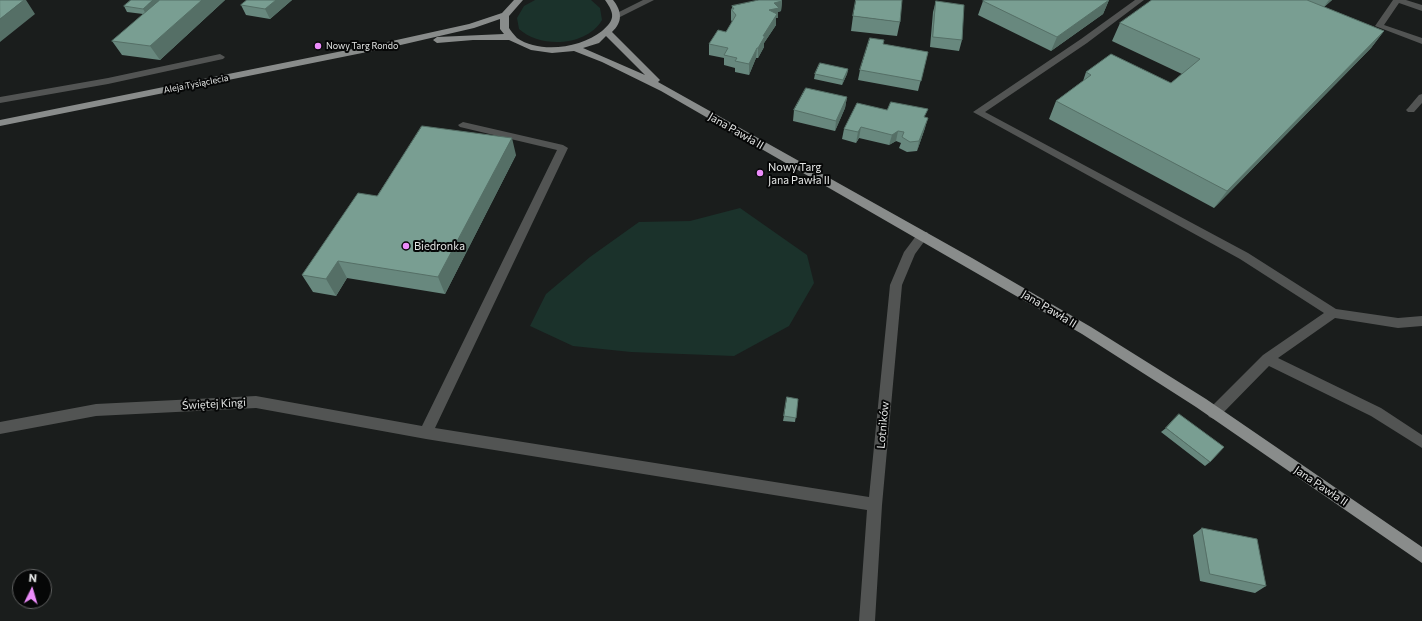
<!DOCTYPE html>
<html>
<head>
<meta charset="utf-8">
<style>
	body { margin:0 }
	#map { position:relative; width:1422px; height:621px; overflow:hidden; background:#1a1d1c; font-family:Commissioner,sans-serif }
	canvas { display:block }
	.north { position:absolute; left:12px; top:569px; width:40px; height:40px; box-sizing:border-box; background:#060707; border:1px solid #5f6060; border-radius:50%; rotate:5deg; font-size:11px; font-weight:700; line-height:16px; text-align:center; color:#e4e6e5 }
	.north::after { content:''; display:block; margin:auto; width:14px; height:18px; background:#ec8cfa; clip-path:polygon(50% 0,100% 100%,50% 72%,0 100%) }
</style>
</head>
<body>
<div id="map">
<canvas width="1422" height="621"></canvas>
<div class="north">N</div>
</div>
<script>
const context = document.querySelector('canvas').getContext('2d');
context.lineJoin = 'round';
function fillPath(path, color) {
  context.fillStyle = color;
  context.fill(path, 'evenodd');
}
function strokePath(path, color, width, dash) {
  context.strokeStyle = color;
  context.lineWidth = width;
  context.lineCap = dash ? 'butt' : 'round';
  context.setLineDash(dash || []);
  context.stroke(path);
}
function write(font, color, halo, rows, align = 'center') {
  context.font = font + ' Commissioner,sans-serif';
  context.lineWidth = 4;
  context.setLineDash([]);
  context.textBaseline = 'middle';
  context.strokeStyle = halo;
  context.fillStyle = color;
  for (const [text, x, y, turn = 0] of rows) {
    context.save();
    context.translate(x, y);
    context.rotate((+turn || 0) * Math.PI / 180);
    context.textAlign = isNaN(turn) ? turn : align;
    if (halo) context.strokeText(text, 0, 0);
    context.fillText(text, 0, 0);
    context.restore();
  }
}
fillPath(new Path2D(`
	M535,0H591L600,8L602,20C587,46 541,49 519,29L517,18L524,6Z
	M740,208L807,255L814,283L789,326L734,356L631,352L573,346L530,326L546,294L590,257L639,222L690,221Z`), '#1b322b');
fillPath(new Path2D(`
	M643,0H654L620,17H614L613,15Z
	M1135,0H1144L1087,43L985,112L1248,253L1336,309L1398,318L1422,316V326L1398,328L1335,318L1278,358L1381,408L1422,435V448L1371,416L1269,366L1219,417L1214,419L1209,417L1207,413L1209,409L1263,355L1324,313L1240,259L973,112L1081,39Z
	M1393,0H1406L1422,5V11L1399,3L1384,25L1422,38V44L1375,26Z
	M220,54L225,57L223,59L108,84L0,103V97L108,78Z
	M1422,94V103L1414,112H1408L1406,110L1408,108L1419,95Z
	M463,122L563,145L568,148L435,428L869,497L890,285L904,252L919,232H927L929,235L915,254L902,285L882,505L875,621H859L867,510L426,439L256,408L96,416L0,434V422L96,404L256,396L422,426L557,150L460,127L458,125Z`), '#525453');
fillPath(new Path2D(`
	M514,0H523L509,16V28C511,31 514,35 517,38C540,54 581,48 602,31C615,20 615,14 605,0H613C622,11 623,22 612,32L660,80L658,82L972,258L1091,327L1206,399L1422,547V563L1196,407L1082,334L661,91L602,62L574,51L552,53L531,50L509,40H473L437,43L433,40L437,37L504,34L500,29V19L474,28L392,47L0,126V120L392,41L469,24L502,13ZM606,36L645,75L583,48L599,43Z`), '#898c8b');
fillPath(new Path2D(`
	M225,0L160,60L122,55L112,41L143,14L127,12L124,6Z
	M247,0H292L270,19L246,15L241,5Z
	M1109,0L1103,14L1051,51L978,15L983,1Z
	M1152,0H1332L1324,7L1384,31L1371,48L1214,208L1049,119L1056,101L1083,81L1086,72L1171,83L1182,74L1112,41L1120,23Z
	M782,1L781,11L778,12V18H776V25L764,43V47L758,58H756L749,75L735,72V68L724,65V58L709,55V44L726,32L732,22L731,20V9H732V6Z
	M936,1L962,40L959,51L930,47L933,12Z
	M853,16L900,22L897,36L851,31Z
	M883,44L928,52L918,91L858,80L860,70Z
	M848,69L847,74L842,85L814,79L815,74Z
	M847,97L845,108L835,131L793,121L794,110Z
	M887,110L926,117L925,128L917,151L907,152L899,148L901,143L896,141L889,145L859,138L856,143L842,139L844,129Z
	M516,155L445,294L347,278L336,296L313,292L302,275L377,196Z
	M798,399L795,422L783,421L784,416Z
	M1166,428L1210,462L1205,466L1161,432Z
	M1202,528L1266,586L1255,593L1200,581L1193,535Z`), '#68887e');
fillPath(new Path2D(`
	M24,0H26L35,14L0,42V19Z
	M153,0H162L146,14L143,9Z
	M202,0H225L160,60L150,46Z
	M276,0H292L270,19L265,9Z
	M1109,0L1103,14L1051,51L1057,37Z
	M1329,0H1332L1323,8Z
	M782,1L781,11L778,12V18H776V25L764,43V47L758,58V48L763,36L769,10L774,3Z
	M1384,31L1371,48L1214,208L1227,191Z
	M757,48L756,58L749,75V64Z
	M848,69L847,74L842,85L843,80Z
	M847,97L845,108L835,131L836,121Z
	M928,118L925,128L917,151L919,141Z
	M861,127L859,138L856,143L858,132Z
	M898,131L896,141L889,145L892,135Z
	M512,138L516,155L445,294L438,277Z
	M338,261L347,278L336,296L326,279Z`), '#556f66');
const building = new Path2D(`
	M0,0H24L0,19Z
	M131,0H153L143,9L124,6Z
	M160,0H202L150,46L112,41Z
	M247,0H276L265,9L241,5Z
	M759,0H781L782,1L774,3L779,8L769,10L777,14L763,36H765L758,48H757L749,64L735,61L737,58L724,55L728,48L709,44L718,30L726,32L736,15L731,9H734L732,6Z
	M856,0H902L900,22L853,16Z
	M984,0H1109L1057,37L983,1Z
	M1152,0H1307L1384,31L1227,191L1056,101L1091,75L1086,72L1111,54L1171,83L1200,59L1120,23Z
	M936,1L964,5L962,40L933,37Z
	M870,38L884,40L883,44L928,52L921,81L860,70Z
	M820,63L848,69L843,80L815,74Z
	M806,88L847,97L836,121L794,110Z
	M891,102L928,109L924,117L928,118L919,141L910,142L902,137L904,132L898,131L892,135L861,127L858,132L844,129L857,103L887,110Z
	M422,126L512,138L438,277L338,261L326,279L302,275L358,193L377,196Z
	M787,397L798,399L796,418L784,416Z
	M1179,414L1224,447L1210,462L1166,428Z
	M1202,528L1257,539L1266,586L1210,574Z`);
fillPath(building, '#799e92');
strokePath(building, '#556f66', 1);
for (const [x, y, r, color] of [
	[318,46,4,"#ec8cfa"],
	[760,173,4,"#ec8cfa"],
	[406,246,4,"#ec8cfa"]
]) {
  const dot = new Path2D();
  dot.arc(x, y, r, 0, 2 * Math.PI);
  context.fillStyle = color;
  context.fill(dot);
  strokePath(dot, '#060707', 1.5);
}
write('9px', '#e4e6e5', '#060707', [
	["Nowy Targ Rondo",326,46]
], 'left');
write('9px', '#e4e6e5', '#060707', [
	["Aleja Tysiąclecia",196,84,-11]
]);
write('11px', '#e4e6e5', '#060707', [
	["Jana Pawła II",736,131,30],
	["Jana Pawła II",1049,309,31],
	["Świętej Kingi",214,404,-3],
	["Lotników",883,425,-85],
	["Jana Pawła II",1321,486,34]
]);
write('11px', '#e4e6e5', '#060707', [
	["Nowy Targ",768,167],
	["Jana Pawła II",768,180],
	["Biedronka",414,246]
], 'left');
</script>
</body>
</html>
